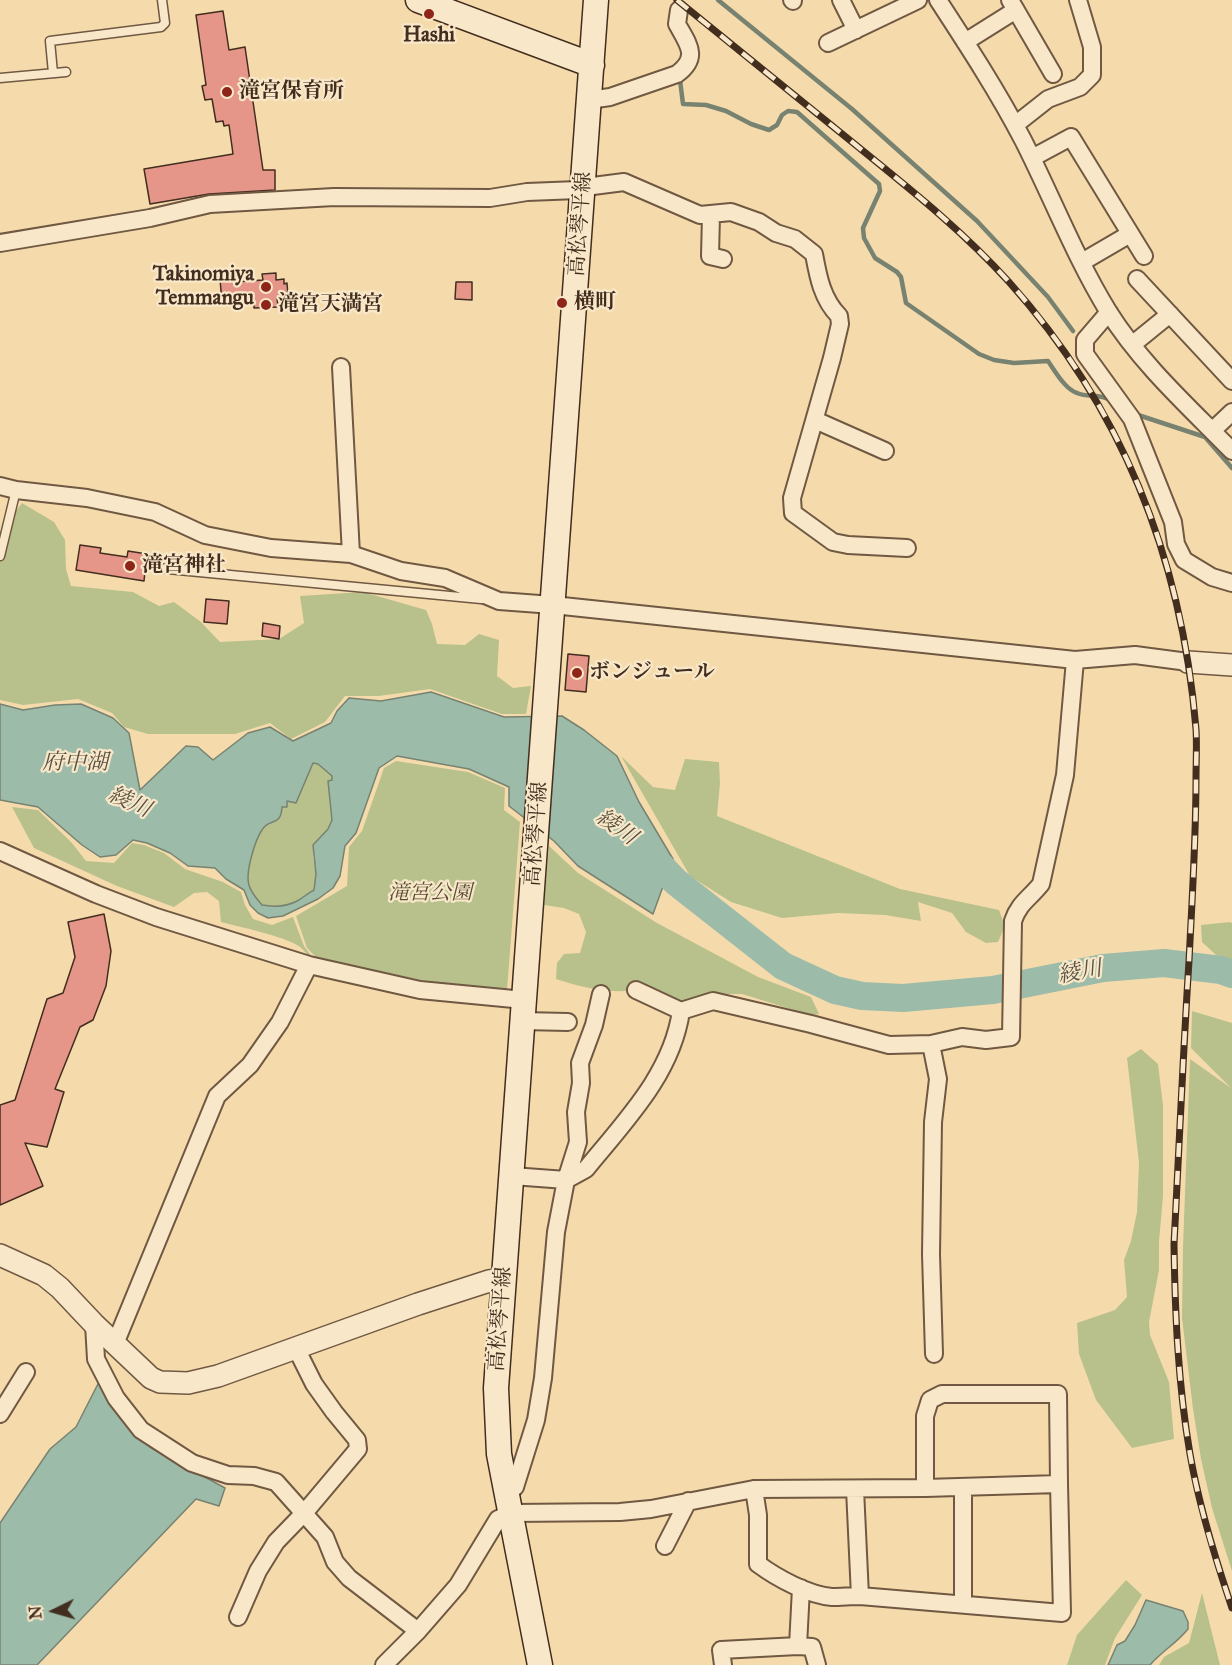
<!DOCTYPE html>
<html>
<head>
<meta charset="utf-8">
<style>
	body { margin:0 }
	#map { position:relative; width:1232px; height:1665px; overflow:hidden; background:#f5dbac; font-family:"IM FELL Great Primer",serif }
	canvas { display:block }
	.north { position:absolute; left:24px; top:1581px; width:60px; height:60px; -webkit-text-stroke:4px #f8e8c9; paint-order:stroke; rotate:265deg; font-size:16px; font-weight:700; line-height:24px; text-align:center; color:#432d1f }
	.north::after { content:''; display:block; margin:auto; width:21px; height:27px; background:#432d1f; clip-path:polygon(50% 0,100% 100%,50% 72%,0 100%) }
</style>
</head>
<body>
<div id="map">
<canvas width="1232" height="1665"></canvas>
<div class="north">N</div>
</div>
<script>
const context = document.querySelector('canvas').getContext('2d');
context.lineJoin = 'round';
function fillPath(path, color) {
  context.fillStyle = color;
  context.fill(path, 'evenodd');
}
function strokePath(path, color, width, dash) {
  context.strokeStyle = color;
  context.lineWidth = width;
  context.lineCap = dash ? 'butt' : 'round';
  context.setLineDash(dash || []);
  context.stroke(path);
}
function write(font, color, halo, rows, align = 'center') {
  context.font = font + ' "IM FELL Great Primer","Noto Serif JP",serif';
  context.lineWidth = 4.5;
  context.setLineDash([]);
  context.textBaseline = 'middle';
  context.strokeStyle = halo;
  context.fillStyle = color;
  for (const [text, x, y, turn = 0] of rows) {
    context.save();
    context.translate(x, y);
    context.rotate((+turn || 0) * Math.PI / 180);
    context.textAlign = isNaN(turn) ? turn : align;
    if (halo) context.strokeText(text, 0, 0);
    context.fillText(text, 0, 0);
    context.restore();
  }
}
fillPath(new Path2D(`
	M22,503L54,522L65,540L66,569L71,586L133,592L159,606L174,602L201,622L220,642L279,639L304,623L300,596L363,592L426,610L432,624L437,644L465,645L479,634L499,640L497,676L513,688L531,686L526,714H502L430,689L379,696H345L325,722L291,739L270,723L235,734H148L124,727L112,713L78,699L23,705L0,700V533Z
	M621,756L653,787L675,790L685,759L719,762L720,783L717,816L900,889L999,910L1005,926L998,942L986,943L966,932L952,913L918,902L921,921L885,915L838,913L782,918L731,902L690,876Z
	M396,761L468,772L505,788L504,810L520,822L507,990L435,983L317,958L307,948L296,916L347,886L349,847L362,831L384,768Z
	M313,763L318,764L332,776V780L328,781L332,820L313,856L316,874L314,890C308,893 303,898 297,901C286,907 274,907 262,905C257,899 251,893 249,885C245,873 255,840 262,830C270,817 281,828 282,807L304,786L306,776Z
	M12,807L38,810L72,843L86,861L114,863L132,843L144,845L164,853L185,869L223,882L241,892L245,905L253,919L272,925L293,917L304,946L312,957C305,954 303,948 297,945C282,936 240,927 221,922L219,901L207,892L194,893L174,907L117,886L34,848Z
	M549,846L578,873L657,923L758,977L811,997L819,1014L810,1015L742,994H710L684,1002L631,982L628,991C602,992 580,987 556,979L557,963L564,954L580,953L586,932L579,914L564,908L544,905Z
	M1230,922L1232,923V961L1216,955L1202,942L1201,925Z
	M1192,1011L1232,1023V1571L1212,1508L1201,1459L1193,1409L1182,1318L1183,1247L1190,1059L1231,1088L1191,1048Z
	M1141,1049L1158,1064L1163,1105V1196L1159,1242V1270L1149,1322L1150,1335L1169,1382L1174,1439L1132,1448L1096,1400L1079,1354L1077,1323L1115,1310L1127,1297L1124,1260L1131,1241L1137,1212L1139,1163L1127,1058Z
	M1126,1580L1142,1595L1115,1638L1105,1665H1067L1077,1635Z
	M1202,1593L1220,1665H1159L1164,1657L1189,1643Z`), '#b8c18c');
const water = new Path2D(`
	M431,692L504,717L562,716L584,730L617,756L639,802L673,859L653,914L578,866L554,841L509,806V787L469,769L397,756L379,768L356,833L345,846L340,876L333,888L318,899L283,916L268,918L258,913L250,905L244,890L226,879L215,868L188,866L170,853L147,843L133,840L116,855L100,857L82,845L38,807L0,800V704L23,710L55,705L81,704L113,718L129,733L140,790L186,746L198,747L213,760L248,733L270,727L293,741L331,723L337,711L349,698L381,701ZM313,763L318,764L332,776V780L328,781L332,820L328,829L313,845L316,874L314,890C308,893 303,898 297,901C286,907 274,907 262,905C257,899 251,893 249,885C245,873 255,840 262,830C269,817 281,828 282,807H287V801L296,803Z
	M101,1378L119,1417L150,1447L225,1488L219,1506L196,1499L37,1665H0V1523L50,1449L76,1427Z
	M1146,1600L1183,1611L1188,1622V1629C1177,1643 1162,1651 1150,1665H1108L1117,1645L1125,1641L1135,1625Z`);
fillPath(water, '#9cbba8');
strokePath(water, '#788271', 1.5);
strokePath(new Path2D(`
	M718,0L852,109L977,221L1048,297L1073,331
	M680,80L683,104L706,105L726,111L751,124L769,130L777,125L782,115L788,111L797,112L879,184L880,191L863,228L864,238L875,258L897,272L901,277L906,303L979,354L994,360L1014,363L1048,361C1055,371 1065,389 1077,393C1088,398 1100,393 1110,400
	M1135,414L1205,437L1232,468`), '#788271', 4.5);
strokePath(new Path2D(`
	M640,845L676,882L783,966L835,990L862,996L903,998L993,990L1103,968L1164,963L1221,970L1232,974`), '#9cbba8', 28);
const building = new Path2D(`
	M223,11L229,50L245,47L263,170H275V190L209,194L150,204L144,169L233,154L229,125L224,126L223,121L216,122L212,99L205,100L202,86L206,85L196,15Z
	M276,273V280L284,279V284L287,283L288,296L277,297L278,307L254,308V301L222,303L220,279L234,278V282L263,280L262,274Z
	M456,282H472V300L455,299Z
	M80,545L101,548L100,553L127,557L128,551L147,554L144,581L76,570Z
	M206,599L229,601L227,624L204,622Z
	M263,623L280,626L279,639L262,636Z
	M568,654L589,656L586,692L565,690Z
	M104,914L111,951L106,986L93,1020L80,1027L55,1089L64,1092L47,1147L25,1143L43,1186L0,1205V1105L15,1100L47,999L63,993L75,957L68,922Z`);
fillPath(building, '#e59688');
strokePath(building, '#432d1f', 1.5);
const service = new Path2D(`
	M53,73L50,41L161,27L165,23L162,0
	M0,78L66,72
	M0,556L16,490
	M157,568L481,599`);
const minor = new Path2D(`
	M792,0L793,1
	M841,0L856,30
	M938,0C968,46 998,92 1023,140C1052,197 1075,257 1108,311C1141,364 1189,407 1232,451
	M1010,0L1053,74
	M965,42L1016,10
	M828,43L918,0
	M589,100L610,97L677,74C700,57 688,44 677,24L679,10
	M1015,125L1048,99L1080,87L1092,75V47L1078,0
	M1032,158L1071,137L1144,256
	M711,215L710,256L723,259
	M0,243L150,218L210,204L334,197L490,198L527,192L578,190L593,186L624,182L700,215L731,212L759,222L776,233L795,239L814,254C818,276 822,299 839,316L840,324L832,358L792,498L793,513L833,542L848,545L907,548
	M1082,262L1130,234
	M1137,279L1232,381
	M1109,312L1085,340V354L1132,419L1173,522L1176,544L1184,560L1212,577L1232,583
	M1133,344L1170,314
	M341,367L351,554
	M815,420L885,451
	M1212,431L1232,412
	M0,486L16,490L87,498L155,512L205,535L271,548L351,554L401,571L445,578L499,601L553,605L1075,660L1135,655L1188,662
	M0,851L96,894L156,917L309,965L420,990L524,1000
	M681,1011L713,1001L811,1024L889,1045L931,1044L962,1037L986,1040L1011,1037L1013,921C1019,903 1029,899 1041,884L1065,775L1075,660
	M522,1021L568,1022
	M931,1044L938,1079L933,1122L931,1254L934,1354
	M512,1176L566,1180L586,1169C625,1121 672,1074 681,1011L636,990
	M94,1324L96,1359L116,1398L141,1430L192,1463L228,1475L254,1476L276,1482L325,1537L335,1562L349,1578L418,1631
	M115,1344L217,1096L250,1065L280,1022L309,965
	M0,1414L26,1372
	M963,1487V1604
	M925,1488V1416L930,1400L942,1394H1058L1059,1484
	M855,1489L860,1596
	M507,1494L515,1487L536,1420L543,1378L556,1232L566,1180L578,1142L576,1112L581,1083L580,1063L594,1025L601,994
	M665,1546L688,1501
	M238,1617L258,1571L276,1542L305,1512L358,1449L357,1440L334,1412L314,1384L296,1348
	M798,1646L801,1588
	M384,1665L418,1631L458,1585L498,1519L511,1513L620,1512L651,1509L754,1489L925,1488L1059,1484L1062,1613L860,1596C851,1596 841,1597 832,1597C808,1595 777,1578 758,1564V1515L754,1489
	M723,1665L721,1650L798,1646L812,1647L817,1665`);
const tertiary = new Path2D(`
	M1188,662L1232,665
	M0,1255L44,1275L60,1288L94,1324L151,1378L160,1382L188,1383L218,1376L418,1304L489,1281L504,1279`);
const secondary = new Path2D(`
	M418,0L592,65
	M540,1665L499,1454L496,1388L596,0`);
strokePath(service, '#705842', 11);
strokePath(minor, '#705842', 20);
strokePath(tertiary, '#705842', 24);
strokePath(secondary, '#432d1f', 27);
strokePath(service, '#f8e8c9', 8);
strokePath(minor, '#f8e8c9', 16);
strokePath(tertiary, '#f8e8c9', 21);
strokePath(secondary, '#f8e8c9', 24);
const rail = new Path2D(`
	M677,0C737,49 797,97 857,146C910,189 963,231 1009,282C1123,409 1182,559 1196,729C1197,745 1196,763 1196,779C1196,840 1192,900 1189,961C1183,1055 1179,1149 1174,1244C1175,1314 1178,1384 1190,1454C1199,1506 1215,1558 1232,1608`);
strokePath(rail, '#432d1f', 7);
strokePath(rail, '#f8e8c9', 4.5, [14]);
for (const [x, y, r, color] of [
	[429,14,6,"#8f2418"],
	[227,92,6,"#8f2418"],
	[266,287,6,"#8f2418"],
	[562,303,6,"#8f2418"],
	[266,305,6,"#8f2418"],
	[130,566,6,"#8f2418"],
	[577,673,6,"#8f2418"]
]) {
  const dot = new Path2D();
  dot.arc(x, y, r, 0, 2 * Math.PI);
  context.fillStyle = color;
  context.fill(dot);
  strokePath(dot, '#f8e8c9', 2);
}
write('bold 21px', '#432d1f', '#f8e8c9', [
	["Hashi",429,36,"center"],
	["滝宮保育所",239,92],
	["Takinomiya",254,275,"right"],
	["Temmangu",254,299,"right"],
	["横町",574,303],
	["滝宮天満宮",278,305],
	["滝宮神社",142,566],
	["ボンジュール",589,673]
], 'left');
write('21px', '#432d1f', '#f8e8c9', [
	["高松琴平線",581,224,-86],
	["高松琴平線",537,834,-86],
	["高松琴平線",501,1319,-86]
]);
write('italic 21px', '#5a4b35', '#f8e8c9', [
	["滝宮公園",430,894]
]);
write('italic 22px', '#595041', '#f8e8c9', [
	["府中湖",75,764],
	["綾川",129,803,24],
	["綾川",616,828,35],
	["綾川",1080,973,-10]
]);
</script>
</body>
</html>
